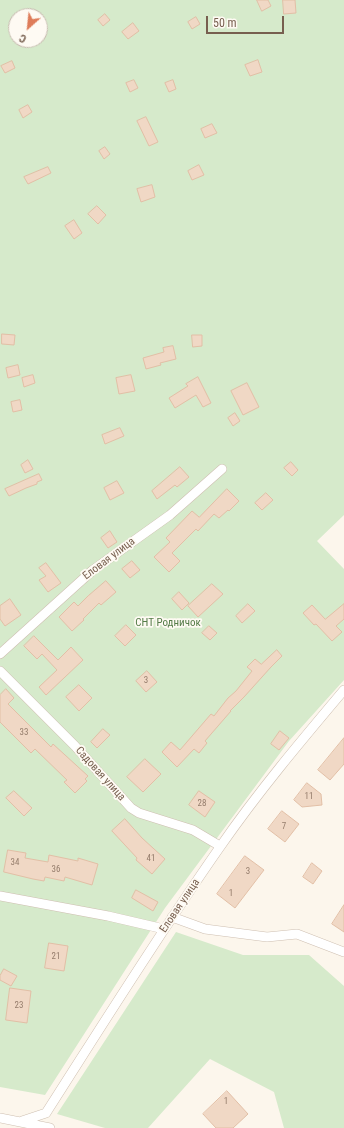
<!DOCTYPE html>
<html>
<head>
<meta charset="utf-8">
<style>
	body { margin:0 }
	#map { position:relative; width:344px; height:1128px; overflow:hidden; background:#fcf6ec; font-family:"Roboto Condensed",sans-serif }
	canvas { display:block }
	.north { position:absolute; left:8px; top:8px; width:40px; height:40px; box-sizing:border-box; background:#fefaf3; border:1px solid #c8bcb1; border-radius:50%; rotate:207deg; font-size:11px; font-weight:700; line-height:16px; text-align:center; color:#775f4f }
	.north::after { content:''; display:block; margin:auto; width:14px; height:18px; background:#de7c59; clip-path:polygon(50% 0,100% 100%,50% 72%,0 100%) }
	.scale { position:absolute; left:206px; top:16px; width:78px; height:18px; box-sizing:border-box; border:2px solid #775f4f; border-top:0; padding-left:5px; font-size:12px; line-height:14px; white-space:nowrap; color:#775f4f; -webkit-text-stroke:3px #fefaf3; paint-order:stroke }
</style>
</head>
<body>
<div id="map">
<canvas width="344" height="1128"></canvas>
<div class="north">С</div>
<div class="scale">50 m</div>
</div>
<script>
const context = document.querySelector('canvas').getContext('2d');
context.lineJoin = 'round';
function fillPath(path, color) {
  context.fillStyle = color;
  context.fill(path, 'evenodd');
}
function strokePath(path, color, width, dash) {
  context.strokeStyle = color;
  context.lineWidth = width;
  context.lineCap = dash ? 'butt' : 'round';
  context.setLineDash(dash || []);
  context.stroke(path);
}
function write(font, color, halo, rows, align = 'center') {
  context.font = font + ' "Roboto Condensed",sans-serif';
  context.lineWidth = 3.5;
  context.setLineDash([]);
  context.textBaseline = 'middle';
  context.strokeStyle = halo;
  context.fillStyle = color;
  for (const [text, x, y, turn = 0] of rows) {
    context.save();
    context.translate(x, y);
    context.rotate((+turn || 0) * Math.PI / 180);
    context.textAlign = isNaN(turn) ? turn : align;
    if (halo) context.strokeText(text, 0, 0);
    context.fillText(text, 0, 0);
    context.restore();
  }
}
fillPath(new Path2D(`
	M0,0H344V515L317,541L344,569V680L289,741L165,908L45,1095L0,1087ZM16,16H40V40H16Z
	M176,932L243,955H309L344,986V1128H284L274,1092L210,1059L148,1128H105L57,1114Z`), '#d6eacb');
const building = new Path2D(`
	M257,0H268L271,6L262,11Z
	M283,0H295L296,13L284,14Z
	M105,14L110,20L103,26L98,20Z
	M196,17L200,24L192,29L188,22Z
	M133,23L139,31L128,39L122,32Z
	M258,60L262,72L250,76L245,65Z
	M12,61L15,68L5,73L1,66Z
	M134,80L138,88L130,92L126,83Z
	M173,80L176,89L169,92L165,83Z
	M28,105L32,112L23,118L19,110Z
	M146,117L158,142L149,146L137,121Z
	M212,124L217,133L205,138L201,129Z
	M105,147L110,154L104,159L99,151Z
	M199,165L204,175L192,180L188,171Z
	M48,167L51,173L28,184L24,177Z
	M152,185L155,197L141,202L137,189Z
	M97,206L106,215L98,224L88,214Z
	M74,220L82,233L74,239L65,226Z
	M2,334L15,335L14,345L2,344Z
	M192,335H202V346L193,347Z
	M173,346L176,359L160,363L161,365L146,369L143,358L164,352L163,348Z
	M18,365L20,375L8,378L6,368Z
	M33,375L35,383L24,387L22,378Z
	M131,375L135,391L119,394L116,378Z
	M198,377L211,403L203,407L196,395L175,408L169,398L188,386L186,384Z
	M247,383L259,407L243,415L231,391Z
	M20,400L22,410L13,412L11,402Z
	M235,413L240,421L233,426L228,418Z
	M120,428L124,436L105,444L102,435Z
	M28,460L33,469L25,473L21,465Z
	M291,462L298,470L292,476L284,468Z
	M180,467L189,477L177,487L175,485L157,499L152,491Z
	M39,474L42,480L37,482V484L26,488L9,496L5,489Z
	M117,481L124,493L110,500L104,488Z
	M227,489L239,501L229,511L228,510L219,518L214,514L198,531L196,529L172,553L180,561L169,572L154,557L170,542L166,538L192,511L199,517Z
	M266,493L273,500L262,510L255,503Z
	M110,531L117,542L108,548L101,538Z
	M132,561L140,570L130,578L122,569Z
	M46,563L61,583L48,592L39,580L46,576L39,568Z
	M106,581L116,592L101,605L99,603L83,619L84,620L72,631L59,617L74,602L78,606L88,596Z
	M212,584L223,594L198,617L188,606Z
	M179,592L189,603L182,610L172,599Z
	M10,599L21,615L5,626L0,619V606Z
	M248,604L255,611L242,623L236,616Z
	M344,604V619L336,626L342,632L332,641L316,624L314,625L303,613L312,605L325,619Z
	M126,625L136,635L125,646L115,636Z
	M209,626L217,633L210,640L202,633Z
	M34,636L58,660L71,647L83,660L46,695L39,687L57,670L42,654L37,659L24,646Z
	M277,650L282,656L271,667L244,697L230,711H231L205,741L207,743L199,753L194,749L177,767L162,752L171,742L180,750L211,714L214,716L228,698L236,691L252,671L247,667L255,659L261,664Z
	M147,671L157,682L146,692L136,681Z
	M79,685L92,698L79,711L66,697Z
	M6,689L14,698L8,704L51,747L53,744L88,776L85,779L87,781L75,793L64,782L67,780L35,749L31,753L0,722V695Z
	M103,729L110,735L97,748L91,742Z
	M280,731L289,738L279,750L271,744Z
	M344,738V764L330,780L318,770Z
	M145,759L161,774L143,792L127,777Z
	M307,783L321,794L322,805L302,807L294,800Z
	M14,791L32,808L24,816L6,798Z
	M199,791L215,802L205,817L189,805Z
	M282,811L299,824L285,842L268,829Z
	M125,819L142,838L165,859L152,874L136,860L137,858L112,831Z
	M8,850L26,853L25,858L48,862L49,855L78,861V858L98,864L92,885L65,877L64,881L45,877L44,881L33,879L4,872Z
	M245,856L264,870L235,908L217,894Z
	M312,863L322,871L313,884L303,877Z
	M136,890L158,902L153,911L132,898Z
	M344,905V932L332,924Z
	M49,943L68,946L64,971L45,968Z
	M4,969L17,976L11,986L0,980V976Z
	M10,988L31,991L27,1023L6,1020Z
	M227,1091L248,1114L233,1128H216L203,1114Z`);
fillPath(building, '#f0d8c5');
strokePath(building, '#e2bfa6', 1);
const street = new Path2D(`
	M0,654L93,570L170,515L222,469
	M0,671L75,746L131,808L139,813L193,830L220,846
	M0,896L108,916L164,929
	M172,917L205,929L267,937L297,934L344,952
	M0,1118L50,1128
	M22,1121L46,1113C103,1024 159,934 220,847C258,792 301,741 344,690`);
strokePath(street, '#cebfb1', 10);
strokePath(street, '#fff', 9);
write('9px', '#957d6c', null, [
	["3",146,681],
	["33",24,733],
	["11",309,797],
	["28",202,804],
	["7",284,827],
	["41",151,859],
	["34",15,863],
	["36",56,870],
	["3",248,872],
	["1",231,894],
	["21",56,957],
	["23",19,1006],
	["1",226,1102]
]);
write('11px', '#775f4f', '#fefaf3', [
	["Еловая улица",109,559,-37],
	["Садовая улица",100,774,48],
	["Еловая улица",180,906,-56]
]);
write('11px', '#557c48', '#fefaf3', [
	["СНТ Родничок",168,623]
]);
</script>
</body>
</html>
